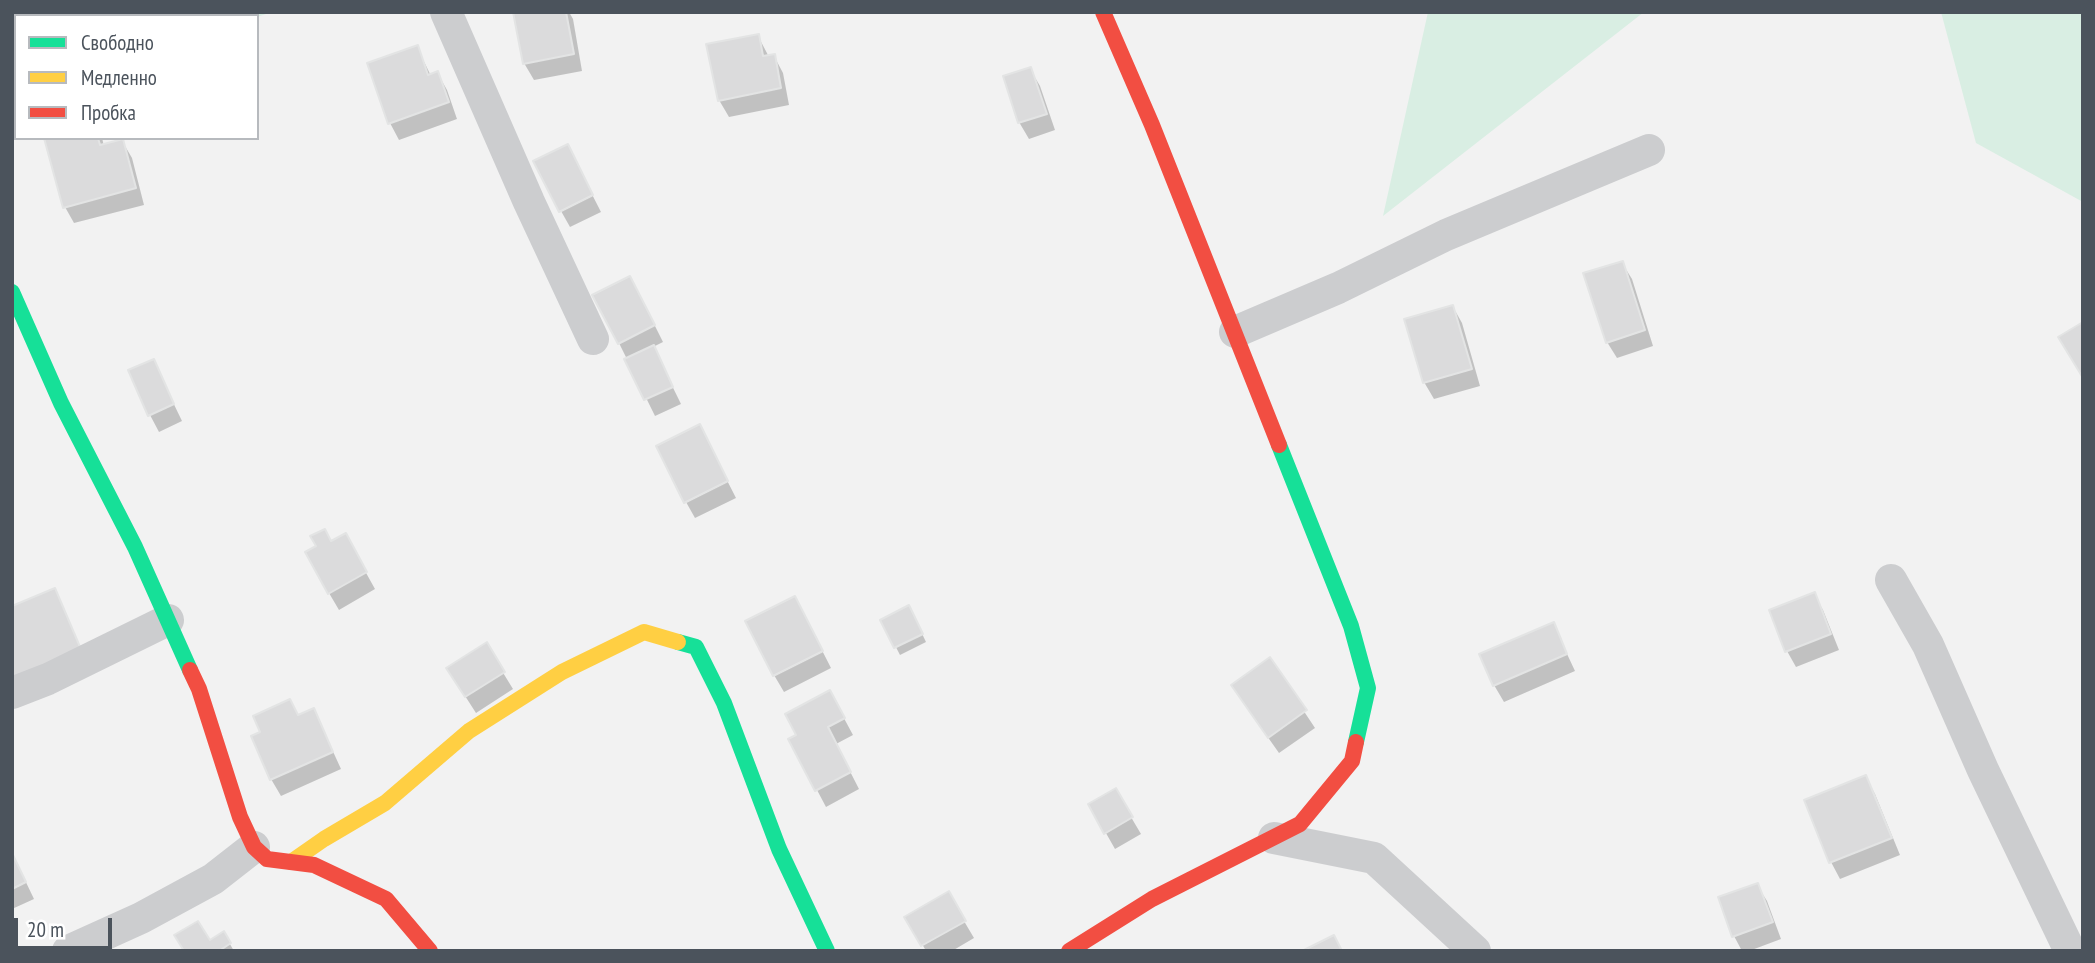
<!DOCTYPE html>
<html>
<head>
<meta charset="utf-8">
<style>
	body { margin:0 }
	#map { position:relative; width:2095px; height:963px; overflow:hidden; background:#f2f2f2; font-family:"PT Sans Narrow",sans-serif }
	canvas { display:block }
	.frame { position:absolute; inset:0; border:14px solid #4b535c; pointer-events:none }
	.legend { position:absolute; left:14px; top:14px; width:245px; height:126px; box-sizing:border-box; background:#fff; border:2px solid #b7babe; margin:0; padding:9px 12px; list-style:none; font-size:21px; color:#4b535c }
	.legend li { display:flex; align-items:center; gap:14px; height:35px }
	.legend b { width:35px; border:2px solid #b7babe }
	.scale { position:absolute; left:14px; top:918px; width:98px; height:32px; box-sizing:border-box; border:4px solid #4b535c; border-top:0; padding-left:9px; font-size:21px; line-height:24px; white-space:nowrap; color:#4b535c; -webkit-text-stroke:5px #fff; paint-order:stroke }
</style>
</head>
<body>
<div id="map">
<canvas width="2095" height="963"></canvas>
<div class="frame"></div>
<ul class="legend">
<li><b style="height:9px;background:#16e098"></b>Свободно</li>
<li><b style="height:9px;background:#ffcf43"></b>Медленно</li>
<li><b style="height:9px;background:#f24e42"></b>Пробка</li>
</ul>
<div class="scale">20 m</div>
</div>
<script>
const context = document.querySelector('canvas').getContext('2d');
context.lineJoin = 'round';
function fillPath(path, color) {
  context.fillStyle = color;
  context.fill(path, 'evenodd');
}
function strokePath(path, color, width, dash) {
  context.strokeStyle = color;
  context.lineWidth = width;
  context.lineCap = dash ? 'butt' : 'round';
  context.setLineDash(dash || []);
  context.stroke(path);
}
fillPath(new Path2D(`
	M12,12H272L257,17L16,16V88L12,89Z
	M1428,12H1644L1383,216Z
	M1941,12H2083V202L1976,143Z`), '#d9eee3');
fillPath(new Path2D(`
	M514,12H569L573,19L582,71L534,80L524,63Z
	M758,36L769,57L774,56L783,73L789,105L729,117L719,100Z
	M417,47L431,76L438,74L447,90L457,119L399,140L390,123Z
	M1030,69L1040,86L1055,130L1029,139L1019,122Z
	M46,138H102L104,146L122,141L132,158L144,205L74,223L65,207Z
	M576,163L601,212L570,227L561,211Z
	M1622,263L1632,279L1653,346L1617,358L1607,342Z
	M639,294L663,342L653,347L681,404L655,416L619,343Z
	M1453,307L1462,323L1480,386L1434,399L1424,382Z
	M153,361L182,421L159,432L150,415Z
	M708,443L736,498L695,518L686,502Z
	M345,535L375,589L339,610L329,593L331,543Z
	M54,590L91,671L21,700Z
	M1814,594L1823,610L1839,650L1796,667L1787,651Z
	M804,615L831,668L784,692L774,675Z
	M913,615L926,642L900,655L882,620Z
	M1553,624L1575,671L1504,702L1494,685Z
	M486,645L513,689L476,713L458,685Z
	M1270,660L1315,728L1279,753L1243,702Z
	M839,709L853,735L836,744L859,789L826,807L817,790L798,735Z
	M314,710L341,769L281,796L271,779L299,717Z
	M1866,777L1875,794L1900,855L1840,879L1831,862Z
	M1115,790L1141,834L1115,849L1090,805Z
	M12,853L34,899L12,909Z
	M1757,885L1767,901L1781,939L1749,951H1742L1734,936L1720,898Z
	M948,894L974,938L952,951H926L907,917Z
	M224,934L234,951H185L209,943Z`), '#0003');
const building = new Path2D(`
	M513,12H566L574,54L523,64Z
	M759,34L763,56L775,54L781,88L718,101L706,44Z
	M418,45L428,75L438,71L449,102L388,124L367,63Z
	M1031,67L1047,114L1018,123L1003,76Z
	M44,138H98L100,145L123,139L136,188L63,208Z
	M568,144L593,195L559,212L533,161Z
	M1623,261L1645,330L1606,343L1583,273Z
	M630,276L655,325L618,344L592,295Z
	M1453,305L1472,369L1423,383L1404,319Z
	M2083,322V378L2058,337Z
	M654,345L673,387L644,400L624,359Z
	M154,359L174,404L148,416L128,370Z
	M700,424L728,481L684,503L656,446Z
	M325,529L331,541L346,533L367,572L328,594L305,552L316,546L310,536Z
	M55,588L83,654L12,684V606Z
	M1815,592L1831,634L1785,652L1769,610Z
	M795,596L823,651L773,676L745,621Z
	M909,605L923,634L894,648L880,620Z
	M1554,622L1567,654L1493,686L1479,654Z
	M487,642L505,672L465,697L446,668Z
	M1270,657L1307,710L1268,738L1231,685Z
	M830,690L845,718L828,727L851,772L815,791L788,739L796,735L785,714Z
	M290,699L298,715L314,708L333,752L270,780L251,736L260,732L253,716Z
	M1866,775L1892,838L1829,863L1804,800Z
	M1116,788L1133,817L1104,834L1088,804Z
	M12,853L26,882L12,889Z
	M1758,883L1773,922L1732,937L1718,897Z
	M949,891L966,921L921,946L904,917Z
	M198,921L210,940L224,931L231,943L219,951H184L174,935Z
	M1334,935L1342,951H1302Z`);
fillPath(building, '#dbdbdc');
strokePath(building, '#e3e4e4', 2);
strokePath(new Path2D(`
	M446,12L529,202L593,339
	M84,16L96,12
	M12,37L16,36
	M1235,332L1338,288L1446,235L1649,150
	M1891,580L1928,645L1983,770L2070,951
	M12,693L48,679L168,620
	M1274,838L1374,858L1475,951
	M68,951L141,918L213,879L254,847`), '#cccdcf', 32);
strokePath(new Path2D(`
	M12,292L61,403L135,547L190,670
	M1279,445L1351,626L1368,688L1356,742
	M678,642L696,647L724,703L779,849L827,951`), '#16e098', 16);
strokePath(new Path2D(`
	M291,862L324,839L385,803L469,731L562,672L644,632L678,642`), '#ffcf43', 16);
strokePath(new Path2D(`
	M1103,12L1152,125L1279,445
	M190,670L199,689L240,817L254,847L267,859L314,865L386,899L430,951
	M1069,951L1152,899L1300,824L1352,761L1356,742`), '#f24e42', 16);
</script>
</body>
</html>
